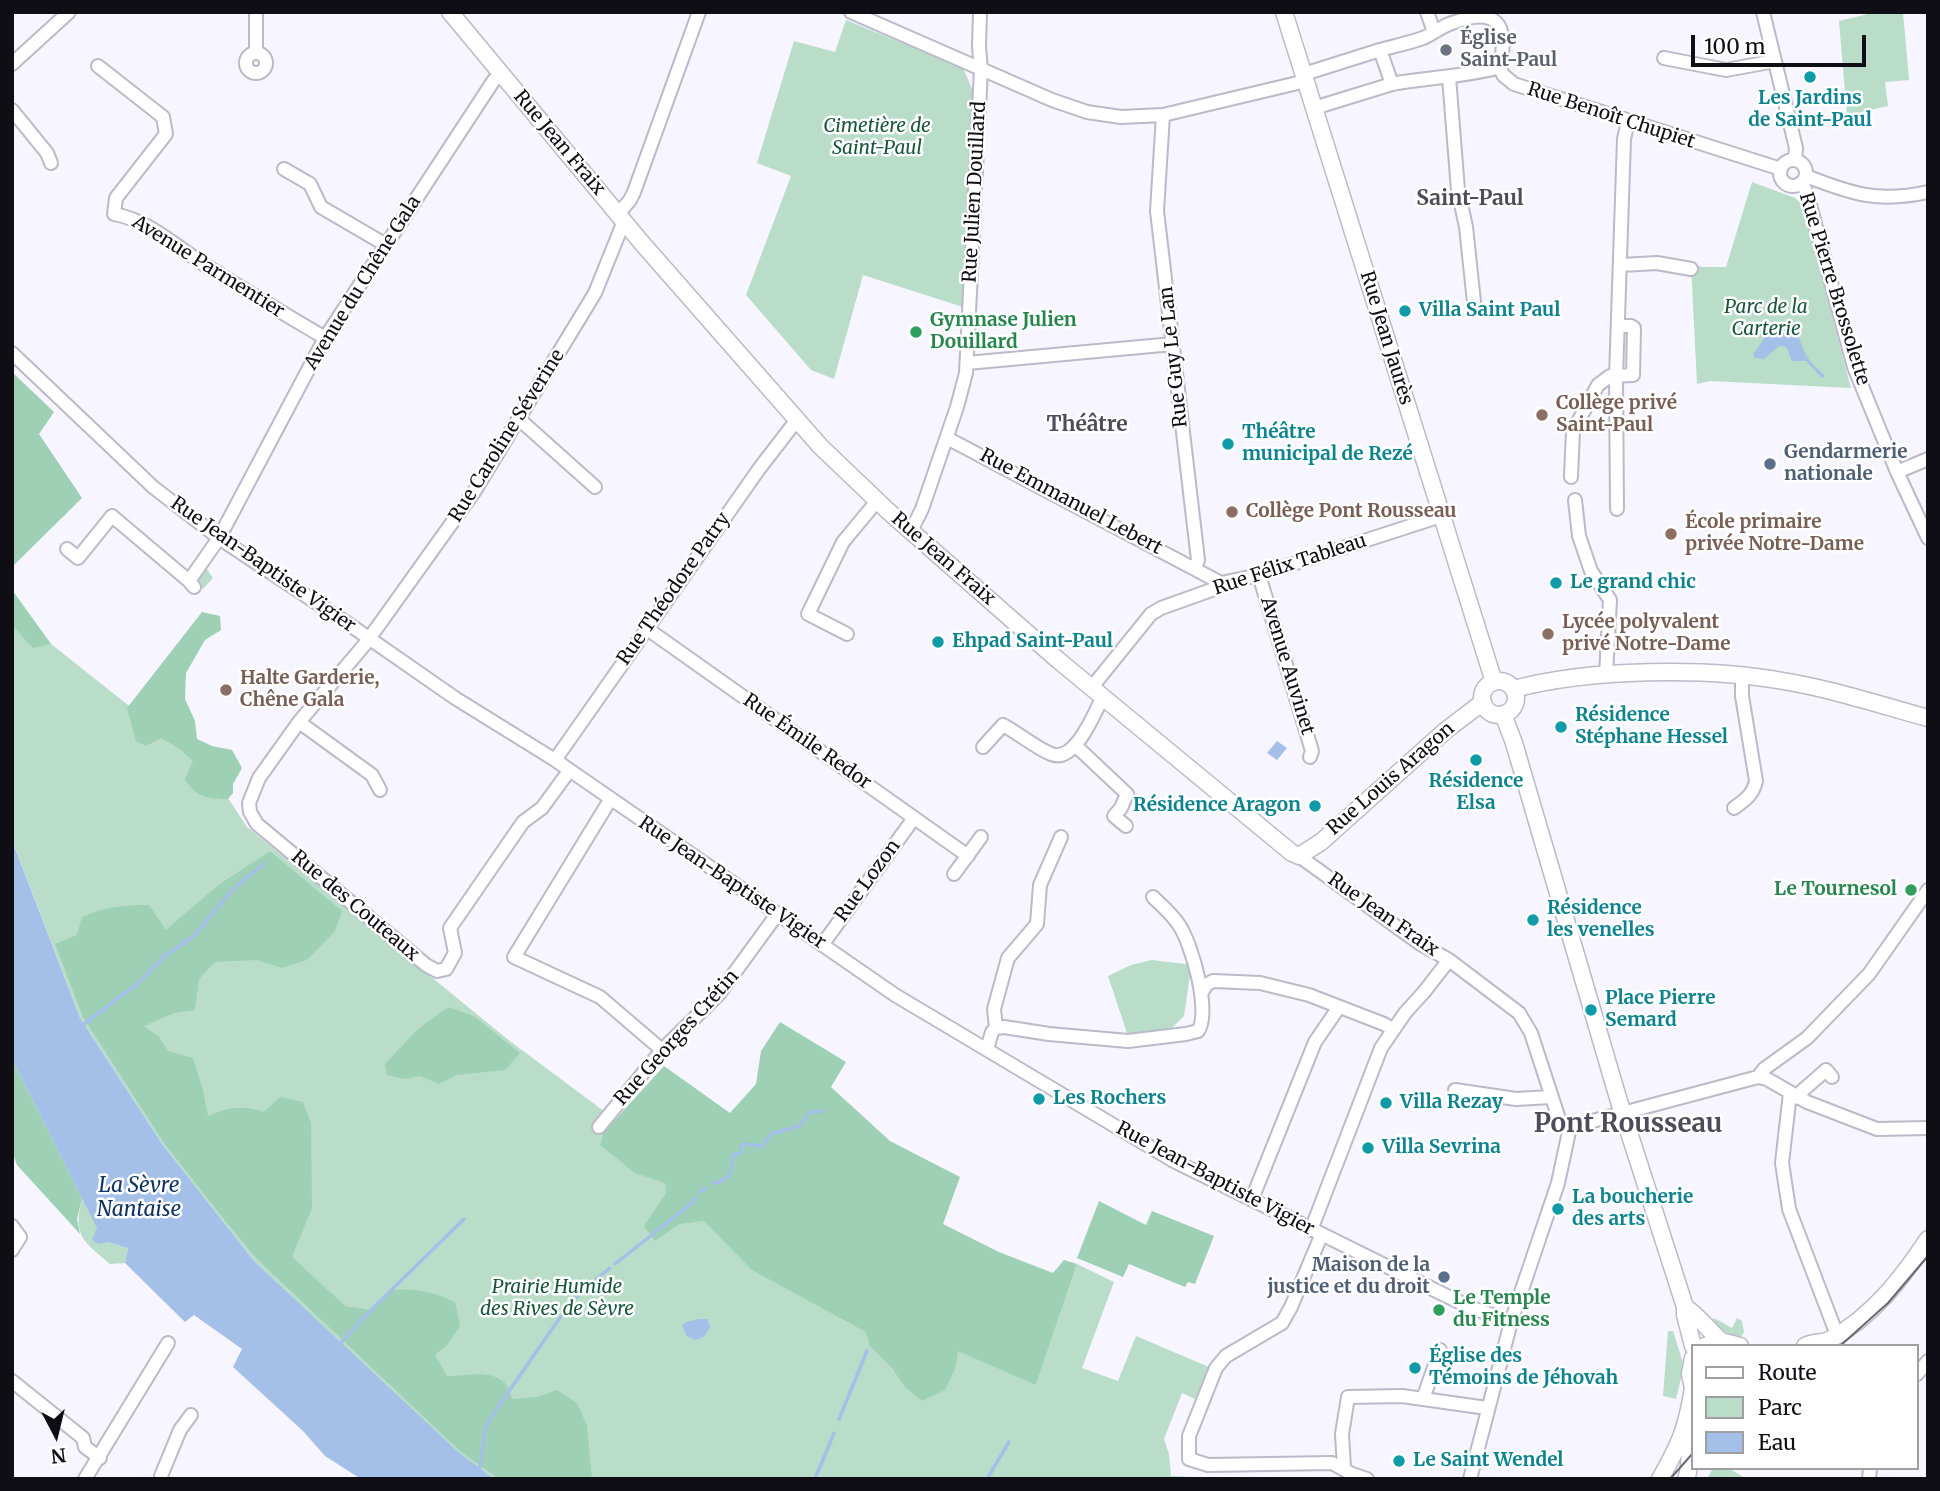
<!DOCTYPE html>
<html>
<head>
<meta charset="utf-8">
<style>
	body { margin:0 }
	#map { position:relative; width:1940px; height:1491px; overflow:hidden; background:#f7f5ff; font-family:Merriweather,serif }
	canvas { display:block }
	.frame { position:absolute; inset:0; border:14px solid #0f0e14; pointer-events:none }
	.legend { position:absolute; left:1691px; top:1344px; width:228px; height:126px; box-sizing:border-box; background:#fff; border:2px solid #9f9fa1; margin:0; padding:9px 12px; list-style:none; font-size:21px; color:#0f0e14 }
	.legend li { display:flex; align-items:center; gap:14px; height:35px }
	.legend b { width:35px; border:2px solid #9f9fa1 }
	.north { position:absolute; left:21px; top:1400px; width:70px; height:70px; -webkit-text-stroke:5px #fff; paint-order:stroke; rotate:173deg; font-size:19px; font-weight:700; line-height:28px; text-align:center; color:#0f0e14 }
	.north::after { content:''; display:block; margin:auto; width:24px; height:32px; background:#0f0e14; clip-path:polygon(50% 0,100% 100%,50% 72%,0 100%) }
	.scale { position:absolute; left:1691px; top:35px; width:175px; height:32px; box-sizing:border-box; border:4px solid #0f0e14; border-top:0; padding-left:9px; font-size:21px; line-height:24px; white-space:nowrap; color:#0f0e14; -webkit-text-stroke:5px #fff; paint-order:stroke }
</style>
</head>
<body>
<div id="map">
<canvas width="1940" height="1491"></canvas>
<div class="frame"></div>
<ul class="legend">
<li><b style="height:9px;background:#fff"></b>Route</li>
<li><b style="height:19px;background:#b9ddc9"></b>Parc</li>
<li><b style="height:19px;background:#a4c0e9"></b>Eau</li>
</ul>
<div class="north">N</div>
<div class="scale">100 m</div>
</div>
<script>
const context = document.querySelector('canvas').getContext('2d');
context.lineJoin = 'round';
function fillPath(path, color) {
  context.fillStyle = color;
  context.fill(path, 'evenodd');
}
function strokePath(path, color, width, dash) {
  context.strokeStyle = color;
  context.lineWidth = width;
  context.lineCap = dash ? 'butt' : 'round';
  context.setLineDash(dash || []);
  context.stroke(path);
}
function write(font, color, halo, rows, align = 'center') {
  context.font = font + ' Merriweather,serif';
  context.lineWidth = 5;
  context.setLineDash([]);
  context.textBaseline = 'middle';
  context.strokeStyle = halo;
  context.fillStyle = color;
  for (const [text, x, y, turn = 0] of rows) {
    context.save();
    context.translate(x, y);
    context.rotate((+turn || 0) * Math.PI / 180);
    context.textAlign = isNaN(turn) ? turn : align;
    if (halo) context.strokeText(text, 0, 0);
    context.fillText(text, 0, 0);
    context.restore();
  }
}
fillPath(new Path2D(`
	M1868,12H1903L1909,80L1885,82L1888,106L1861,112L1862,125L1848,128L1839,21L1868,14Z
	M846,20L963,68L973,91L963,307L863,275L834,379L811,370L746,295L791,176L757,163L794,41L835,52Z
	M1752,182L1795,198L1802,204L1851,388L1710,381L1697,384L1691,265L1703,267H1726Z
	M207,569L213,578L203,589L199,587L198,577Z
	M12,590L51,644L209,769L247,827L511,1042L659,1152L1036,1385L1077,1264L1114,1282L1082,1368L1118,1381L1136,1336L1209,1367L1195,1399L1182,1393L1164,1439L1169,1454L1171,1476L1246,1479H494L457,1452L254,1261L162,1144L80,1018L12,839Z
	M1152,960L1185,964L1192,961L1184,1016L1171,1029L1128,1036L1108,976L1131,965Z
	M82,1198L107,1242L128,1248L125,1263L110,1264C82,1240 73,1236 82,1198Z
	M1714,1318L1732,1328L1737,1318L1742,1321L1744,1332L1740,1339L1710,1324Z
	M1668,1331H1673L1684,1366L1676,1399L1663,1396Z
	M1713,1468H1728L1747,1479H1707Z`), '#b9ddc9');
fillPath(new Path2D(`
	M12,372L54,412L39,434L82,498L12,567Z
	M12,590L51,644L33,648L12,625Z
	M202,612L220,616L221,630L205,640L186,673L185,699L195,721L197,739L212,746L232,750L242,768L233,784V793L228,799C210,800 193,796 185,779L193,761L180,749L161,738L146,746L136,741L127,708Z
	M270,851L342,911L335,931L307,960L282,968L257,960L215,962L199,979L195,1010L174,1013L144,1026L159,1037L168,1051L193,1058L203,1090L208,1116C230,1107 241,1105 264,1112L280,1097L303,1102L311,1123L312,1208L292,1257L345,1306L370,1310L390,1290C417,1288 431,1291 455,1302L460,1326L447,1345L435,1355L447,1376C466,1377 489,1368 505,1383C508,1387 511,1395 513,1399L537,1397L557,1390L577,1403L587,1426L592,1479H499L461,1452L257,1259L223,1218L164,1143L83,1017L55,944L77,935L82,917C104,907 124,905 149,905L166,930L217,886Z
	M448,1007L474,1016L520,1053L505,1070L456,1075L439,1084L420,1076L405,1079L387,1075L385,1064L418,1029Z
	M780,1022L846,1062L831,1087L890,1141L960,1177L943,1224L999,1252L1053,1273L1064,1260L1077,1264L1036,1385L958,1351L955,1369L945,1390L922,1401L905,1387L892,1368L870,1346L866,1332L752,1270L704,1221L679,1224L655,1241L644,1226L666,1193L665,1183L635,1173L600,1145L604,1132L664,1066L730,1113L756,1084L761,1051Z
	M12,1059L82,1198L77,1219L80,1234L17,1165L12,1151Z
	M1099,1201L1146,1225L1152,1211L1214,1236L1195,1284L1188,1282L1185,1287L1129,1264L1123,1277L1077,1258Z`), '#9dd0b5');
fillPath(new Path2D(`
	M1784,324C1801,331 1799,344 1808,358C1812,364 1819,370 1825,376L1822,378L1806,361H1792C1788,354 1790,345 1779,346L1764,359L1755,358L1753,354C1765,342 1765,325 1784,324Z
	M1277,741L1287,748L1277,760L1267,753Z
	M12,840L80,1018L162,1144L254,1261L457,1451L494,1479H361L325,1456L303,1431L233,1367L242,1349L194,1315L185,1322L125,1263L128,1248L107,1242L98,1244L92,1240L97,1228L12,1059Z
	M699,1319H707L710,1327L704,1337L695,1340L687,1336L682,1326L686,1322Z`), '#a4c0e9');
strokePath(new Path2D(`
	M80,1027L137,984L165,956L194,936L233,889L264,864
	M713,1183L720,1182L730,1175L733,1155L741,1153V1147L743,1144L762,1146L771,1134L799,1126L810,1112L823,1111
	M699,1192L706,1188
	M615,1264L692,1203L696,1197
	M340,1344L367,1314L464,1219
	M839,1419L867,1351
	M478,1479L485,1431L489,1420L568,1306L583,1290L610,1268
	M815,1479L834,1433
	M987,1479L1009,1442`), '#a4c0e9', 3.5);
const street = new Path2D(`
	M256,12V53
	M851,12L1052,100L1087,112L1121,117L1163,115L1306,81
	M1427,12L1434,32
	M1763,12L1796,148L1795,160
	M1380,50C1394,46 1409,43 1423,38C1433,34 1442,26 1452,23C1497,6 1509,24 1500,67
	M246 63a10 10 0 1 1 20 0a10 10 0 1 1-20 0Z
	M1664,58L1726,70L1775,61
	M12,64L69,12
	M98,66L163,117L166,134L116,198L114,214C147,220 172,243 199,261C240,288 283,313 325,338
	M1500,67L1503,75L1514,84L1781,169
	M1304,74L1380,50L1392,84L1314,108
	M1449,77L1458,190L1466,227L1474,302
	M1392,84C1428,77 1465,77 1500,67
	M12,110L47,153L51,163
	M1163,115L1157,211L1198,560L1195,568
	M1780 173a13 13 0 1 1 26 0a13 13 0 1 1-26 0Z
	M284,169L310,184L321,207L386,245
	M1806,176C1852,194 1878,203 1928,192
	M1802,182L1807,194L1854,367L1897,472L1928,538
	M618,214L630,200L634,192L699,12
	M1621,265L1657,263L1691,269
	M12,353L153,487L219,538L350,625L455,698L555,760L895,995L1172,1160L1467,1306L1511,1322
	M967,363L1173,344
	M519,419L595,487
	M947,438L1221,583
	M1897,472L1928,459
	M1571,477L1573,431L1598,385L1610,376L1633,375L1634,328L1631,326H1618
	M1575,500L1579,536L1591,571L1610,600L1606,675
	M1617,509L1616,377L1624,139L1628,121
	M911,531L922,509L957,407L966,373L981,69L979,47L980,12
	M67,549L78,558L112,516L189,581
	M1259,575L1312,751L1310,757
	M194,587L189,581L219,538L325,338L494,80L502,74
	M646,628L968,856
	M847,634L808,614L843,542L877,501
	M1092,687L1151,614L1161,608L1217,588L1221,583L1259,575L1441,516
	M299,722L372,775L380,790
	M1076,746L1127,794L1121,808L1114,816L1126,826
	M983,747L1003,725C1018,733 1036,748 1051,754C1075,764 1094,713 1103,697
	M555,760L759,469L796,421
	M569,771L542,808L523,822L450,928L455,953L446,969L437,971L426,965L257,824L250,812L249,803L259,778L299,722L366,643L474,492L595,293L624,221
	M610,800L514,957L600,997L662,1050
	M1734,808C1745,800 1753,795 1756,781L1742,696V676
	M1299,856L1419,943L1449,960L1519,1013L1531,1033L1561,1125L1570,1127
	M954,874L981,837
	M822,945L914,818
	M1201,994L1206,985L1213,981L1260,983L1309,995L1384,1024L1392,1029
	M996,1028L994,1009L1008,958L1037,924L1040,885L1061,837
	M987,1049L992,1032L996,1028L1004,1027L1049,1034L1128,1041L1186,1034L1198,1031C1211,1012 1192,944 1179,925C1172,914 1162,906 1153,897
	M1758,1077L1767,1079L1807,1102L1877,1129L1928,1128
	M1455,1090L1516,1099L1551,1097
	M1790,1093L1782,1163L1789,1209L1837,1335
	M1798,1098L1802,1091L1826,1070L1832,1077
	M599,1127L662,1050L719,994L778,913
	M1570,1127L1758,1077L1764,1069L1807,1038L1869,974L1928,890
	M1252,1199L1315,1042L1339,1007
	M12,1226L20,1237L12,1250
	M1311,1230L1381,1048L1405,1013L1424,992L1449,960
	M1321,1236L1291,1307L1282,1323L1226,1356L1216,1368L1189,1436V1459L1208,1465L1332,1463L1352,1474L1367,1479
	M1917,1374L1928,1361
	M12,1381L83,1438L85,1447L100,1458
	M1423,1399L1440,1350
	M1344,1468L1342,1434L1348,1397L1402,1396L1487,1408
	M161,1476L180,1430L191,1415
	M85,1479L168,1343
	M1470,1479L1511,1322L1558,1183L1570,1127
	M1869,1479L1870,1468`);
const secondary = new Path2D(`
	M450,12L641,242L820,446L888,511L1058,660L1292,853L1299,856L1321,842L1445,731L1483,702
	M1284,12L1494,682
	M1482 698a17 17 0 1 1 34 0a17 17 0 1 1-34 0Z
	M1514,689C1589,669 1706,667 1783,681C1832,689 1880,705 1928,718
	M1503,714L1514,743L1618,1098L1685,1307V1315L1693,1346
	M1685,1307C1698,1315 1708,1330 1721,1341
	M1705,1346L1721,1341L1740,1346
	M1805,1346C1814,1341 1823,1344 1831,1339C1873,1316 1902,1278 1928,1239
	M1693,1358L1690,1374L1693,1388
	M1660,1479C1680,1444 1687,1427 1693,1388
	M1686,1479C1692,1465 1687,1451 1693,1437`);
strokePath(street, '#bcb9c9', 16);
strokePath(secondary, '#bcb9c9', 19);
strokePath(street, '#fff', 12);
strokePath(secondary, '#fff', 16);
strokePath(new Path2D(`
	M1840,1346L1888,1303L1928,1256
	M1670,1479L1693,1453`), '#69686f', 2);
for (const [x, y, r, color] of [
	[1446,50,7,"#6b7280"],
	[1810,77,7,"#0f9aa8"],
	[1405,311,7,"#0f9aa8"],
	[916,332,7,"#2e9e5b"],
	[1542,415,7,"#8d6e63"],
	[1228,444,7,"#0f9aa8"],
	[1770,464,7,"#5c6f8a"],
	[1232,512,7,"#8d6e63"],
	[1671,534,7,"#8d6e63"],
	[1556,583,7,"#0f9aa8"],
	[1548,634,7,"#8d6e63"],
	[938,642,7,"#0f9aa8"],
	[226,690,7,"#8d6e63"],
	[1561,727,7,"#0f9aa8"],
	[1476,760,7,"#0f9aa8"],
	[1315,806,7,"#0f9aa8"],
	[1911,890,7,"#2e9e5b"],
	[1533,920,7,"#0f9aa8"],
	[1591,1010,7,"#0f9aa8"],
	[1039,1099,7,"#0f9aa8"],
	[1386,1103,7,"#0f9aa8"],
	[1368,1148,7,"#0f9aa8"],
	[1558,1209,7,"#0f9aa8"],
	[1444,1277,7,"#5c6f8a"],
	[1439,1310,7,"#2e9e5b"],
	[1415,1368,7,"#0f9aa8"],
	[1399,1461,7,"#0f9aa8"]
]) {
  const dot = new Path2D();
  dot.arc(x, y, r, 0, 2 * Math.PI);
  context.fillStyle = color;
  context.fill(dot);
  strokePath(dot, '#fff', 2.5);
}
write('bold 19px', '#5b616d', '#fff', [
	["Église",1460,39],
	["Saint-Paul",1460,61]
], 'left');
write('bold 19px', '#0d838f', '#fff', [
	["Les Jardins",1810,99,"center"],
	["de Saint-Paul",1810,121,"center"],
	["Villa Saint Paul",1419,311],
	["Théâtre",1242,433],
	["municipal de Rezé",1242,455],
	["Le grand chic",1570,583],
	["Ehpad Saint-Paul",952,642],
	["Résidence",1575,716],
	["Stéphane Hessel",1575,738],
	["Résidence",1476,782,"center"],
	["Elsa",1476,804,"center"],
	["Résidence Aragon",1301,806,"right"],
	["Résidence",1547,909],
	["les venelles",1547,931],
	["Place Pierre",1605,999],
	["Semard",1605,1021],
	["Les Rochers",1053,1099],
	["Villa Rezay",1400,1103],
	["Villa Sevrina",1382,1148],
	["La boucherie",1572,1198],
	["des arts",1572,1220],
	["Église des",1429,1357],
	["Témoins de Jéhovah",1429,1379],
	["Le Saint Wendel",1413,1461]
], 'left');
write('19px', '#0f0e14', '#fff', [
	["Rue Benoît Chupiet",1611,116,18],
	["Rue Jean Fraix",559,143,50],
	["Rue Julien Douillard",975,192,-87],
	["Avenue Parmentier",208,267,32],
	["Avenue du Chêne Gala",363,283,-58],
	["Rue Pierre Brossolette",1834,289,73],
	["Rue Jean Jaurès",1386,338,73],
	["Rue Guy Le Lan",1174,357,-96],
	["Rue Caroline Séverine",507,436,-58],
	["Rue Emmanuel Lebert",1071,502,28],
	["Rue Jean Fraix",943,559,41],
	["Rue Jean-Baptiste Vigier",263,565,35],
	["Rue Félix Tableau",1290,565,-18],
	["Rue Théodore Patry",674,589,-55],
	["Avenue Auvinet",1287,666,73],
	["Rue Émile Redor",807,742,35],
	["Rue Louis Aragon",1391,779,-41],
	["Rue Lozon",868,881,-54],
	["Rue Jean-Baptiste Vigier",732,883,34],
	["Rue des Couteaux",355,906,40],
	["Rue Jean Fraix",1383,915,35],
	["Rue Georges Crétin",677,1038,-48],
	["Rue Jean-Baptiste Vigier",1215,1179,28]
]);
write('italic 19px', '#18553b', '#fff', [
	["Cimetière de",877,127],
	["Saint-Paul",877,149],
	["Parc de la",1766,308],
	["Carterie",1766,330],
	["Prairie Humide",557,1288],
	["des Rives de Sèvre",557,1310]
]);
write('bold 19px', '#27864d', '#fff', [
	["Gymnase Julien",930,321],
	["Douillard",930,343],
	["Le Tournesol",1897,890,"right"],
	["Le Temple",1453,1299],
	["du Fitness",1453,1321]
], 'left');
write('bold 19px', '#785e54', '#fff', [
	["Collège privé",1556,404],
	["Saint-Paul",1556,426],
	["Collège Pont Rousseau",1246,512],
	["École primaire",1685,523],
	["privée Notre-Dame",1685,545],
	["Lycée polyvalent",1562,623],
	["privé Notre-Dame",1562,645],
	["Halte Garderie,",240,679],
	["Chêne Gala",240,701]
], 'left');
write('bold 19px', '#4e5e75', '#fff', [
	["Gendarmerie",1784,453],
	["nationale",1784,475],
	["Maison de la",1430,1266,"right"],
	["justice et du droit",1430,1288,"right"]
], 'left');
write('bold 21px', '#4e4c5a', '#fff', [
	["Saint-Paul",1470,199],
	["Théâtre",1087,425]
]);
write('italic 21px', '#0d3263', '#fff', [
	["La Sèvre",139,1186],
	["Nantaise",139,1210]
]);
write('bold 26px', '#4e4c5a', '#fff', [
	["Pont Rousseau",1628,1125]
]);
</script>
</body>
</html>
